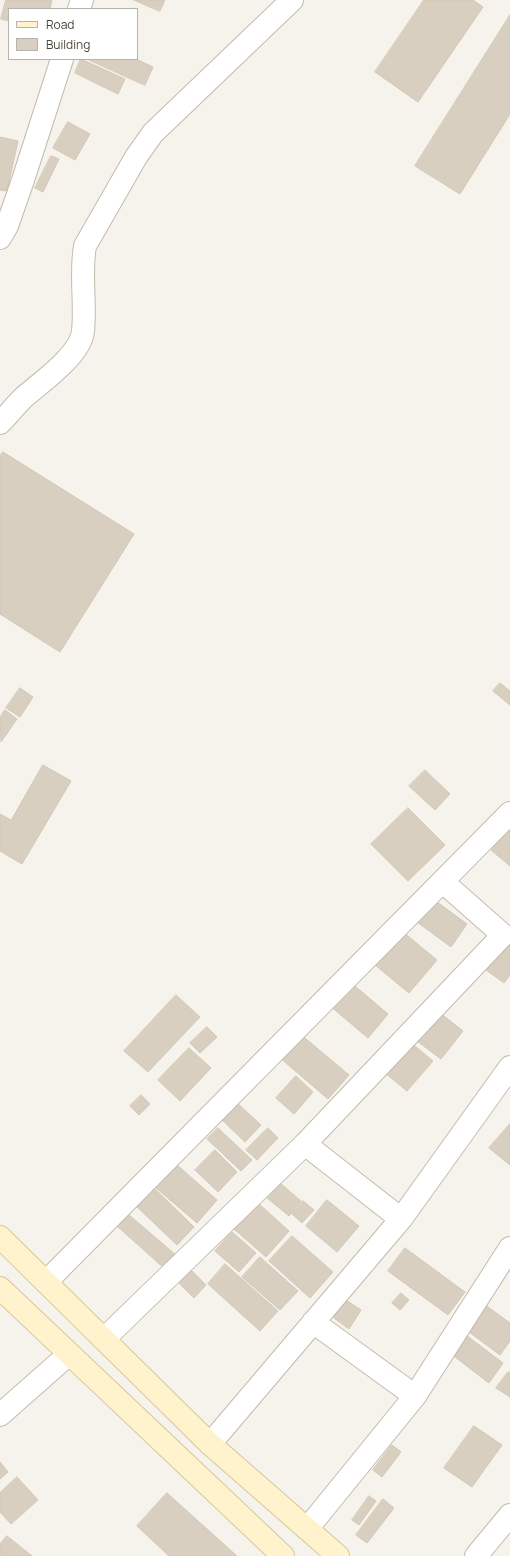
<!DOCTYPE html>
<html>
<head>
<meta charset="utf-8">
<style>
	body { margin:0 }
	#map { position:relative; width:510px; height:1556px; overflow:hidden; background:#f6f3ec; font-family:Manrope,sans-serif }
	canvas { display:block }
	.legend { position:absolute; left:8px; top:8px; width:130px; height:52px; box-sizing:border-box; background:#fff; border:1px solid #b7b4b0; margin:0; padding:5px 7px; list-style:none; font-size:12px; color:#4b4439 }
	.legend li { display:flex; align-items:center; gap:8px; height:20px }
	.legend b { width:20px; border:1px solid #b7b4b0 }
</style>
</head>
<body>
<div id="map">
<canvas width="510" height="1556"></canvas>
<ul class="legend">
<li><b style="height:5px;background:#fff3cd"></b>Road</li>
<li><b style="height:11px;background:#d8cfc1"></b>Building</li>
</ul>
</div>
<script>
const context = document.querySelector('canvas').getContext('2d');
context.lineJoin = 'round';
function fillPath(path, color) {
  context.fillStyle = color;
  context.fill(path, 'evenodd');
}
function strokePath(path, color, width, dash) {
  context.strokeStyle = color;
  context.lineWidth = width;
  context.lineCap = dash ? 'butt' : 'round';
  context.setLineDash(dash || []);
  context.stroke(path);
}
const building = new Path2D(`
	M6,0H52L50,9H9V21L1,19Z
	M134,0H165L160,11Z
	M424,0H473L483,7L418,102L375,72Z
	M510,15V114L460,194L415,166Z
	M81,59L125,79L118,94L75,73Z
	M87,59H136L153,67L145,85Z
	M68,122L90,134L75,160L53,148Z
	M0,137L18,141L7,191L0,190Z
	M51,156L59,159L43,192L35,188Z
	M3,452L134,534L60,652L0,614V456Z
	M500,683L510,691V705L493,691Z
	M20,688L33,697L20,717L6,708Z
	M5,710L17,719L1,742L0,718Z
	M43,765L71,781L22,864L0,851V814L11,820Z
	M425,770L450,794L435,810L409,786Z
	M408,808L445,845L408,881L371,844Z
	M510,828V866L491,850Z
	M433,899L467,924L451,947L417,922Z
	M403,932L437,960L409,993L375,965Z
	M510,939V975L504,983L482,967Z
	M349,981L388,1014L368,1038L329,1005Z
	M176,995L200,1017L148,1072L124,1051Z
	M435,1009L463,1031L441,1059L413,1038Z
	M207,1027L217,1037L200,1053L190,1043Z
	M299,1033L349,1075L328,1099L279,1057Z
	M410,1042L433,1061L407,1091L384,1072Z
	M189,1048L211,1068L180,1101L158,1080Z
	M296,1076L313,1092L294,1114L276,1098Z
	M141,1095L150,1104L139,1115L130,1106Z
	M234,1100L261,1125L245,1142L218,1116Z
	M510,1124V1165L489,1148Z
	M218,1128L252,1160L241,1171L207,1139Z
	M268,1128L278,1138L257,1160L246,1150Z
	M215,1150L237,1172L218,1192L195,1170Z
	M176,1164L217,1200L197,1223L155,1187Z
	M280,1183L301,1201L289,1216L267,1198Z
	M153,1187L194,1227L177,1245L135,1205Z
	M327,1200L359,1226L337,1252L306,1226Z
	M303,1201L314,1210L302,1223L292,1214Z
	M258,1203L289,1231L266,1257L234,1229Z
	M128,1214L177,1256L165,1269L117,1226Z
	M232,1232L256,1253L239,1272L215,1251Z
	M292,1236L333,1272L310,1298L269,1261Z
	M405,1248L465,1292L448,1315L388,1271Z
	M260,1257L298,1291L280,1310L242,1277Z
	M225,1264L278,1311L260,1331L208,1284Z
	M189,1268L206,1285L194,1298L177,1281Z
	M401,1293L409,1300L400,1310L392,1303Z
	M346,1300L361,1310L349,1329L334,1318Z
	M484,1304L510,1323V1341L500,1355L465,1329Z
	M466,1335L503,1363L489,1383L451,1354Z
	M508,1372L510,1373V1397L496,1388Z
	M474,1426L502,1445L472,1487L444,1468Z
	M392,1445L401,1452L382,1477L373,1470Z
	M0,1462L8,1472L0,1479Z
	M17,1477L38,1500L11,1524L0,1512V1493Z
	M167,1493L237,1556H169L137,1526Z
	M369,1496L376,1501L359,1525L352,1520Z
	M383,1499L394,1508L367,1543L356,1535Z
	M7,1536L32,1556H0V1544Z`);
fillPath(building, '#d8cfc1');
strokePath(building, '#d3c7b4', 1);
const minor = new Path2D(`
	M79,9L82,0
	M0,238L7,226L23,180L62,59
	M0,423C8,415 15,406 23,398C40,383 81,355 83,331C86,303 80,274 85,246L136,157L153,133L292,0
	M305,1144L401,1219
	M46,1282L510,813
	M104,1339L305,1144L503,935L443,882
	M415,1396L510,1248
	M0,1415L69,1354
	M210,1444L401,1219L510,1067
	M307,1529L415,1396L313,1322
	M476,1556L510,1515`);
const secondary = new Path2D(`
	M0,1237L210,1444L338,1556
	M0,1288L283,1556`);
strokePath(minor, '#c2bbae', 24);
strokePath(secondary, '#d6c79b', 24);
strokePath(minor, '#fff', 22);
strokePath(secondary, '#fff3cd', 22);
</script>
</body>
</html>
